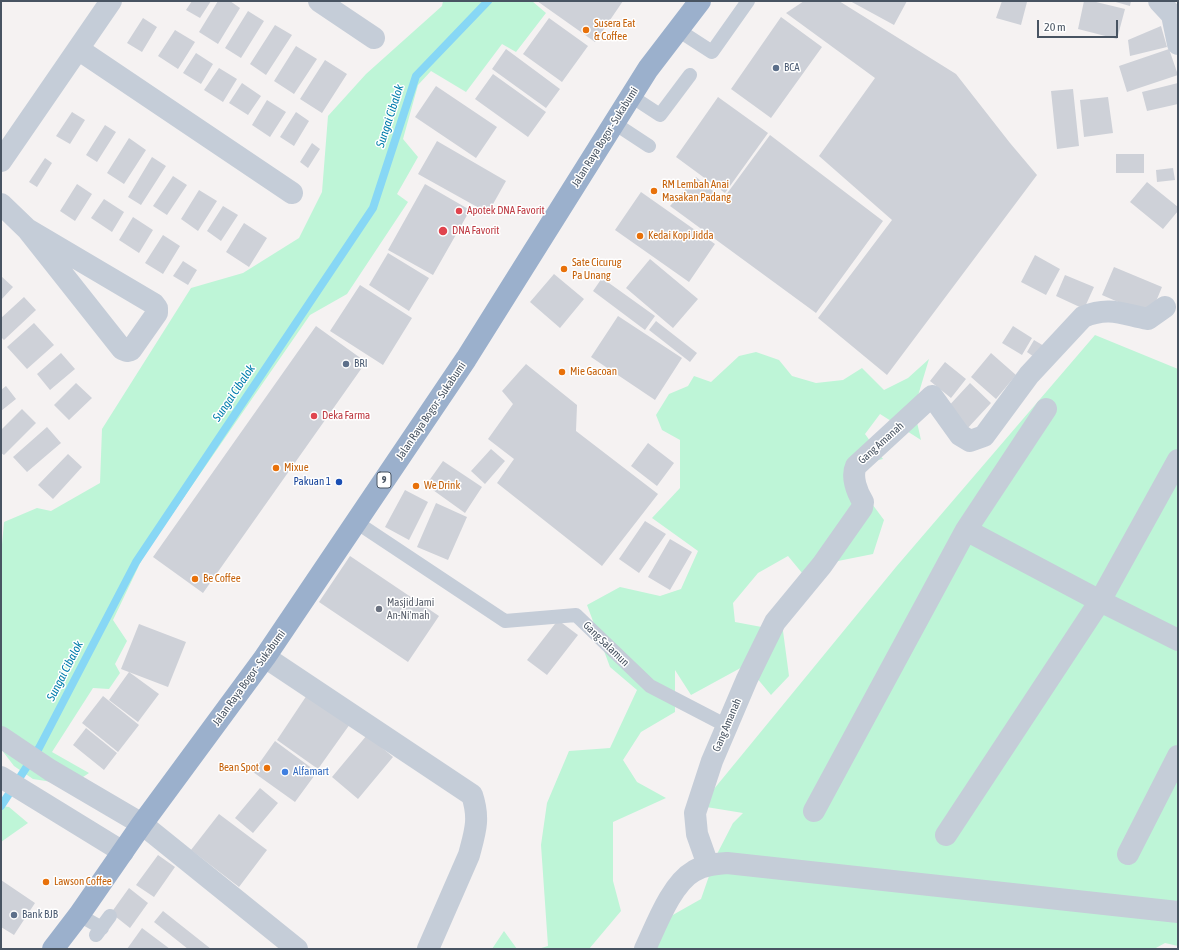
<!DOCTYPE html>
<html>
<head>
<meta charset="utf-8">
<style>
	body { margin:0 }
	#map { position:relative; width:1179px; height:950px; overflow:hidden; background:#f5f2f2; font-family:"Asap Condensed",sans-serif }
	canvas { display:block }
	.frame { position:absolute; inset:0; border:2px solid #485462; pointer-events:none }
	.scale { position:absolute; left:1037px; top:20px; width:81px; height:18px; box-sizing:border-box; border:2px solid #485462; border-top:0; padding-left:5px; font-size:12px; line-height:14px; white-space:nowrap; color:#485462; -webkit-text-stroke:3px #fff; paint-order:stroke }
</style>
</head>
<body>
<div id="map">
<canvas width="1179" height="950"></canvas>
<div class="frame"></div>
<div class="scale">20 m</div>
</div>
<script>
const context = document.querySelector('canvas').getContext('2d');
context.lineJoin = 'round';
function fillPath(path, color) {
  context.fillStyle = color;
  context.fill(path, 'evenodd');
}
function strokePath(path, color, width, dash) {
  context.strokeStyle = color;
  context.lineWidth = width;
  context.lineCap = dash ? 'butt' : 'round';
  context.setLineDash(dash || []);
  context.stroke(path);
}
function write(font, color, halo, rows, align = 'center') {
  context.font = font + ' "Asap Condensed",sans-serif';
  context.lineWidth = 3;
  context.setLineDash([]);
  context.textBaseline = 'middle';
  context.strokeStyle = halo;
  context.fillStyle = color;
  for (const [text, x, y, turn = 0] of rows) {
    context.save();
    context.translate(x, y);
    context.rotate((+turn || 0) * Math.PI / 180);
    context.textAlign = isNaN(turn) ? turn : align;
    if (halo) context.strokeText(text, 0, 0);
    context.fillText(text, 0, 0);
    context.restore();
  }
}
fillPath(new Path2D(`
	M443,1H532L546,13L516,52L502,44L466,92L431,71L418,85L403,139L418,157L397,194L408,202L347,294L310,315L144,555L113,620L127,641L115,664L120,673L109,689L93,688L52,752L89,773L71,785L33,779L14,766L1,749V556L4,522L37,508L51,511L100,483L102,429L191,288L243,273L299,238L322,192L328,116L366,74L442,6Z
	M1095,335L1178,369V946L1165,943L1154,949H642L671,916L701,899L716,856L733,823L743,813L700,806L896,567Z
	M756,352L779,360L792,376L816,383L843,380L862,368L884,390L908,378L929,359L914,409L921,440L880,414L865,434L883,459L858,465L861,489L884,520L873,554L838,561L807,579L788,556L758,573L733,603L735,622L783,631L789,676L771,695L746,665L691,695L675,670V712L641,732L623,760L637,782L666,798L613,822V881L621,911L589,949H538L548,946L541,845L547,803L569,751L610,748L637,690L610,667L587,605L620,587L660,596L681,589L698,551L652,518L680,488V440L662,430L656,415L669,394L688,386L694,376L711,382L739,356Z
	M1,806L9,807L28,823L1,842Z
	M504,931L517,949H492Z`), '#bef5d7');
strokePath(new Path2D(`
	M1,806L39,748L136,562L373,208L416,76L488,1`), '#87d7f5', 8);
fillPath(new Path2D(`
	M192,1H211L200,18L186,10Z
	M218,1H230L240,8L218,44L199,32Z
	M537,1H623L595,42Z
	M804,1H839L956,74L1010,143L1037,175L887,375L818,318L892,220L819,156L875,78L786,13Z
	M850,1H907L894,25Z
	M1002,1H1023L1027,2L1021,25L996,18Z
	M1084,1H1092L1125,9L1117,39L1078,29Z
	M1112,1H1131L1130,6Z
	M248,11L264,21L241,58L225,48Z
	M781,17L822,47L771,118L731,89Z
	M143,18L157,27L142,52L127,43Z
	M549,18L588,46L562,82L523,54Z
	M275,25L292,35L266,75L250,64Z
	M1161,26L1167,47L1130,56L1128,40Z
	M175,30L195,42L178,69L158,56Z
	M296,46L317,59L294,94L274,81Z
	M506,49L560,89L546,108L492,69Z
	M1169,49L1178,75L1127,92L1119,66Z
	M196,53L213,64L201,84L183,73Z
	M325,60L347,74L322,113L300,99Z
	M219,68L237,79L223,102L204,90Z
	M493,74L546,112L528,137L475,99Z
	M242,83L261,96L248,115L229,103Z
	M1178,83V104L1147,111L1142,92Z
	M436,86L497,127L476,158L415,117Z
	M1073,89L1079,146L1057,149L1051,91Z
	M718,97L768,133L725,193L676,157Z
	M1108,97L1113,133L1084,137L1080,100Z
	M267,100L286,112L270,137L252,125Z
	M72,112L85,120L70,144L56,136Z
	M296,112L309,121L294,146L280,137Z
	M105,125L116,132L97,162L86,155Z
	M770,135L883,221L816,313L670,206L696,177L723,199Z
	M129,138L146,150L124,184L107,173Z
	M437,141L506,181L488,213L418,174Z
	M312,143L320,149L308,168L300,162Z
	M1116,154H1144V173H1116Z
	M152,157L166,166L141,205L128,197Z
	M45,158L52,163L37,187L29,182Z
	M1173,168L1175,180L1157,182L1156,170Z
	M173,176L187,185L167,215L153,206Z
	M1147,182L1178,207V211L1163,229L1130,202Z
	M77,184L92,194L75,221L60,211Z
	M425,184L470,210L433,275L388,250Z
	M199,190L217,201L198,231L181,219Z
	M641,192L715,244L689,282L615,230Z
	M104,199L124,212L112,232L91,218Z
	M223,206L238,215L221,241L207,231Z
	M133,217L153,230L139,253L119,240Z
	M244,223L267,238L249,267L226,252Z
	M163,235L180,246L163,274L145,263Z
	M388,253L429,278L409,311L369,285Z
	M1035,255L1060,269L1046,295L1021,282Z
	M650,259L698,299L673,328L626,288Z
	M183,261L197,270L188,285L173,276Z
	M1114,267L1162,287L1150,316L1102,295Z
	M554,274L584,299L560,328L530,302Z
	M1065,275L1094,287L1084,309L1056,296Z
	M1,276L13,287L1,300Z
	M602,278L655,316L645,330L593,291Z
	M360,285L412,318L383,365L330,331Z
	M24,297L36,310L4,340L1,337V318Z
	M618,316L682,358L655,400L591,357Z
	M656,321L697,353L690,362L649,330Z
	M34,323L54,345L27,369L7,347Z
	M316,326L366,362L203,593L153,557Z
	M1013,326L1032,338L1022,355L1002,343Z
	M1034,340L1044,346L1037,359L1027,352Z
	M61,353L75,369L50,390L37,374Z
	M991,353L1016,375L996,399L971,377Z
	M945,362L966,379L951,398L930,381Z
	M526,364L577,405L576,431L658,494L602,566L497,483L514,459L488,439L513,404L502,391Z
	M76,383L92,398L69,420L54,405Z
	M970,383L991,403L966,430L945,410Z
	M6,386L16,399L1,411V390Z
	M22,409L36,423L4,455L1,453V430Z
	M47,427L61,443L27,472L13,457Z
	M648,443L674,463L657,486L631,466Z
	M491,449L505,461L485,484L471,471Z
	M68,454L82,467L53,499L38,485Z
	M443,461L482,487L465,513L426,485Z
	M405,490L428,502L409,540L385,527Z
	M436,503L467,517L448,560L417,547Z
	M645,521L666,534L639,573L619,559Z
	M670,539L692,552L670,590L648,577Z
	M350,556L439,616L408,662L319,602Z
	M558,620L578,635L547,675L527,660Z
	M139,624L186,642L168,687L121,669Z
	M129,672L159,694L138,722L109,700Z
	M307,695L350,724L318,769L277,740Z
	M103,696L139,725L118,752L82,723Z
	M86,728L117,753L104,770L73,745Z
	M367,735L393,757L358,799L332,777Z
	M275,741L317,772L295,802L253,772Z
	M260,788L278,803L253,833L235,818Z
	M219,814L267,850L239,887L191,850Z
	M158,855L175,867L154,897L136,885Z
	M1,880L35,903L14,935L1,927Z
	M129,888L148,903L130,928L111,913Z
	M163,911L211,949H188L154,922Z
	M142,928L170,949H127Z`), '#ced1d8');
strokePath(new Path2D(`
	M678,30L712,52L748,1
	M631,96L660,115L690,75
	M614,123L649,146
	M356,522L505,621L576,615L650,686L727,726
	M79,915L102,928
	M96,935L110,916`), '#c5cdd8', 14);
strokePath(new Path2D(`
	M319,1L374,38
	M1159,1L1172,15L1178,44
	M78,49L292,193
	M1,161L111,1
	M1,204L27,229L154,304L157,308V313L131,350L127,351L122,349L27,229
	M966,530L1046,409
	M265,657L472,795C480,819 475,832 469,855L428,949
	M1,737L50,770L142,824L297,949
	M1,777L123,852
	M814,811L966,530L1100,601L1178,640
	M946,835L1100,601L1178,460
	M1128,854L1178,756
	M708,865L697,834L695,813L712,761L727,726L747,679L775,622L822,565L862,508L863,502C857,492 851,477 856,466L932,396L960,435L970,441L984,436L1029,375L1083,317C1109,306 1122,314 1148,319L1165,307
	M645,949C656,926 671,884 694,871C704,865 715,864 727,863L1178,912`), '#c5cdd8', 22);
strokePath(new Path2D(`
	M53,949L79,915L142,824L265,657L466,359L648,69L700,1`), '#9bb0cc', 22);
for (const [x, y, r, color] of [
	[586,30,4,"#e8710a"],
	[776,68,4,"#5c6f8a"],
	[654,191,4,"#e8710a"],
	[459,211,4,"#e0444e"],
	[443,231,5,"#e0444e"],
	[640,236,4,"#e8710a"],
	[564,269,4,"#e8710a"],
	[346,364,4,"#5c6f8a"],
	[562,372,4,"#e8710a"],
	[314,416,4,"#e0444e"],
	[276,468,4,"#e8710a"],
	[339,482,4,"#1a4fb4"],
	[416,486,4,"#e8710a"],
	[195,579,4,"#e8710a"],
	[379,609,4,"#6b7280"],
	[267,768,4,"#e8710a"],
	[285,772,4,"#3f7fe0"],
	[46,882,4,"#e8710a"],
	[14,915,4,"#5c6f8a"]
]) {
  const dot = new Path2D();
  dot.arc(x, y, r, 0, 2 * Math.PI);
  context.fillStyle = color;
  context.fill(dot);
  strokePath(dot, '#fff', 1.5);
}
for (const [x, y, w] of [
	[384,480,14]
]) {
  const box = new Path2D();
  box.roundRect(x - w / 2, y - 8, w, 16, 3);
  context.fillStyle = '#fff';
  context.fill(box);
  strokePath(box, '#485462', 1);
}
write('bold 10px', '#485462', null, [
	["9",384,480]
]);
write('11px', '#c56008', '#fff', [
	["Susera Eat",594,24],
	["& Coffee",594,37],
	["RM Lembah Anai",662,185],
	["Masakan Padang",662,198],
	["Kedai Kopi Jidda",648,236],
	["Sate Cicurug",572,263],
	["Pa Unang",572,276],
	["Mie Gacoan",570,372],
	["Mixue",284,468],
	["We Drink",424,486],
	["Be Coffee",203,579],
	["Bean Spot",259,768,"right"],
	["Lawson Coffee",54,882]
], 'left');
write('11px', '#4e5e75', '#fff', [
	["BCA",784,68],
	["BRI",354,364],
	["Bank BJB",22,915]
], 'left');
write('11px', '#485462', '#fff', [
	["Jalan Raya Bogor - Sukabumi",605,137,-58],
	["Jalan Raya Bogor - Sukabumi",431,411,-56],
	["Gang Amanah",881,443,-42],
	["Gang Salamun",606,644,44],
	["Jalan Raya Bogor - Sukabumi",249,678,-54],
	["Gang Amanah",727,725,-67]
]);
write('11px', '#be3a42', '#fff', [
	["Apotek DNA Favorit",467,211],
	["DNA Favorit",452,231],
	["Deka Farma",322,416]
], 'left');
write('11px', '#164399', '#fff', [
	["Pakuan 1",331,482]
], 'right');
write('11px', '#5b616d', '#fff', [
	["Masjid Jami",387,603],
	["An-Ni'mah",387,616]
], 'left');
write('11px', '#366cbe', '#fff', [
	["Alfamart",293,772]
], 'left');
write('italic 12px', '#027dac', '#fff', [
	["Sungai Cibalok",390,116,-72],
	["Sungai Cibalok",234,393,-56],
	["Sungai Cibalok",65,671,-63]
]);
</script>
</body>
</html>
